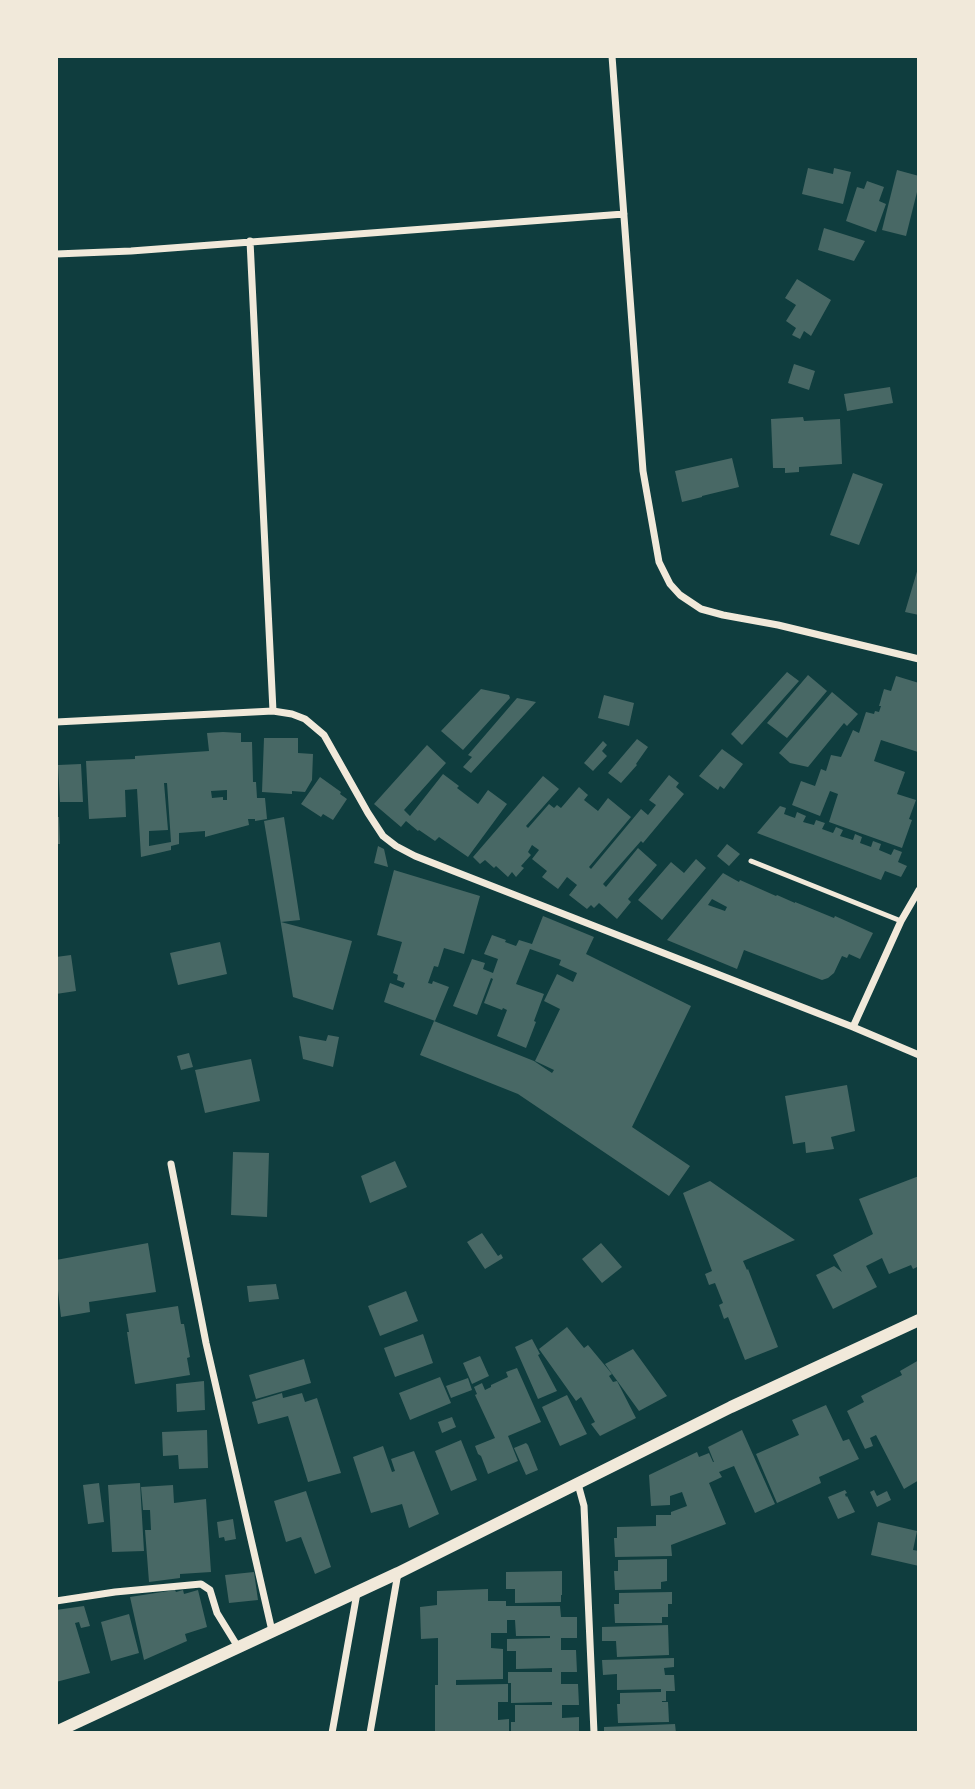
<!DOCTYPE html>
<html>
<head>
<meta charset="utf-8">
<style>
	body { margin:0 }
	#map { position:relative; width:975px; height:1789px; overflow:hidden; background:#0f3d3e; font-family:"Public Sans",sans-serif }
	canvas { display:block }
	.frame { position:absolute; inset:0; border:58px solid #f1e9da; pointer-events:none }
</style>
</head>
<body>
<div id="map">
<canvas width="975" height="1789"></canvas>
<div class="frame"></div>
</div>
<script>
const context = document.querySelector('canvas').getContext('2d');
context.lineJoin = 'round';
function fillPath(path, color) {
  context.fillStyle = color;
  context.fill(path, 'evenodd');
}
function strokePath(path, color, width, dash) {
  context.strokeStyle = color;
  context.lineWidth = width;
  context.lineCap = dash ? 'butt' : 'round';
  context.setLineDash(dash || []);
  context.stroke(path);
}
fillPath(new Path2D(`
	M808,168L833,174L834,168L851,172L843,204L802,194Z
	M897,170L919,176V184L906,236L882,230Z
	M867,181L884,187L879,201L886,204L876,232L846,221L857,187L864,189Z
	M824,228L865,241L854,261L818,250Z
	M797,279L831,300L811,336L804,331L800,339L792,335L796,328L786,321L796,305L785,298Z
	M794,364L815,371L809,390L788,383Z
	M890,387L893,403L847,411L844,394Z
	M803,417L804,421L840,419L842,464L799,467V472L785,473V468H773L771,419Z
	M732,458L739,487L702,496V497L682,502L675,471Z
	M853,473L883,484L859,545L830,535Z
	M918,568H919V615L905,612Z
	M787,672L799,681L742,745L731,734Z
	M808,675L827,691L787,738L767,723Z
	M896,676L919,683V749L918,752L881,740L874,761L905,772L897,794L916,800L909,819L912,820L902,848L829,822L838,794L830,791L820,816L792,805L801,781L815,786L821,769L826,771L831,755L841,757L853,730L859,733L866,712L874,714L875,711L879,712L881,706H879L884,689L891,691Z
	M481,689L509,695L510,698L463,750L441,731Z
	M832,692L858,714L847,726L844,723L808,767L790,763L779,753Z
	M604,695L634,703L629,726L598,718Z
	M517,698L536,702L471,773L463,767L472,757L468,755Z
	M223,732L241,733V742H252L253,782H256L257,798H265L267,819L255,821V819H248L249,825L205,837V831L179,833V844L171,846V850L141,857L137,789L125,790L126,817L89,819L86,761L135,759V756L209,751L207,733ZM164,783H167L171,842L149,846V831L168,830ZM227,790V800H223V797L212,798L211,791Z
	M264,738H298V753L313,754L312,780L305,792L292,791V794L262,792Z
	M637,739L648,747L636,764L637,765L621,783L608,773Z
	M603,741L607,745L602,751L607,756L593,771L584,763Z
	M427,745L446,763L404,810L410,816L443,774L459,786L457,788L478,804L488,790L507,804L468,857L439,837L435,841L419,830L418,831L406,821L401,827L374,804Z
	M722,749L743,764L724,789L720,786L718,790L699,776Z
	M81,764L83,802H60L58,765Z
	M669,775L679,783L676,787L684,794L643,843L641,841L603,884L606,887L638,848L657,865L628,899L631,902L617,919L599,903L594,908L591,905L587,909L569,895L577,885L567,877L558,889L542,877L547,871L532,859L539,850L532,845L528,852L531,855L521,866L524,868L516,877L512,872L508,877L496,866L494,868L485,860L480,864L473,857L543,776L559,789L526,826L528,828L549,804L554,808L557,805L561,808L579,787L588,795L584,800L598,811L608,798L631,817L589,867L591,869L641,809L648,815L656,805L649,800Z
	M320,777L341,792L340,794L347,799L333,820L323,814L321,817L301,804Z
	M780,806L786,808L784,814L795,818L797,812L806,816L803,822L814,825L816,820L825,823L822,829L833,833L836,827L843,830L840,836L853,840L855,834L862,837L860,843L871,847L873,841L881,844L879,850L891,855L894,849L902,852L898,862L907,866L901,877L885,871L881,880L757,833Z
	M56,817H59L60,844H56Z
	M284,817L300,920L281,922L352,941L333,1010L293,997L264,821Z
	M727,844L740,854L729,866L717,856Z
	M378,846L384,849L388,867L374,863Z
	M696,859L706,868L662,920L638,900L671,862L684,873Z
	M394,870L480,896L464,954L444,948L438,967L434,966L428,983L432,984L433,981L449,987L435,1021L384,1002L390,983L403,988L405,983L397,980L398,975L393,973L402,942L377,935Z
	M723,873L739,882L740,880L776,896L777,895L795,903V902L834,918L835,916L873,933L860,959L849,954L847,958L842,956L834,973L828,978L822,980L744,950L737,969L667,940ZM712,899L727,907L725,911L708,905Z
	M543,916L594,937L586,954L691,1006L632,1127L690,1166L669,1196L518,1094L420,1055L434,1021L534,1061L552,1073L554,1070L535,1061L560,1009L544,1001L557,974L573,982L577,973L559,965L561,960L530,949L516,984L544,994L534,1021L536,1022L526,1048L497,1036L507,1010L503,1008L502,1010L484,1003L493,979L491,978L477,1015L453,1006L472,959L485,963L483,969L493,973L498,959L484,954L492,935L506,940L505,942L516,946L519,940L532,944Z
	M220,942L227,974L178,985L170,953Z
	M71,955L76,991L56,994V957Z
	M328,1035L339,1037L333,1067L303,1059L299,1036L326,1041Z
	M189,1053L193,1067L181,1070L177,1056Z
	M251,1059L260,1101L205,1113L195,1070Z
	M847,1085L855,1131L831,1137L834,1149L806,1153L805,1142L793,1144L785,1096Z
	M233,1152L269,1153L267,1217L231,1215Z
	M395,1161L407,1187L370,1203L361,1176Z
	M919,1176V1266L913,1269L911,1265L889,1274L882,1258L866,1266L877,1287L833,1309L816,1275L834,1266L842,1272L833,1255L873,1234L859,1199Z
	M710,1181L795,1240L743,1261L747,1270L748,1269L778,1347L745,1360L728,1317L724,1319L719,1305L723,1303L715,1283L709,1285L705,1274L712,1271L683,1193Z
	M482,1233L498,1256L501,1254L503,1258L485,1269L467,1242Z
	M148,1243L156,1292L89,1302L90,1312L61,1317L56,1273V1260Z
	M601,1243L622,1267L602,1283L582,1259Z
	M276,1284L279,1299L249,1302L247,1286Z
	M406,1291L418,1321L380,1336L368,1306Z
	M178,1306L181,1324H184L190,1357L187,1358L190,1375L135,1384L127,1332H129L126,1314Z
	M567,1327L584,1348L588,1345L612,1374L609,1376L613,1382L617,1381L636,1418L600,1436L591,1424L595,1422L581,1397L576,1401L539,1349Z
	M423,1334L433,1363L395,1377L384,1348Z
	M532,1339L540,1354L538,1355L557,1391L538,1399L515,1347Z
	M633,1349L667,1396L639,1411L605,1364Z
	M480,1356L489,1376L472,1384L463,1363Z
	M304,1359L311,1383L256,1399L249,1375Z
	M919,1360V1480L904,1489L876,1435L870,1438L873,1446L865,1449L847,1411L864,1402L861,1396L902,1375L900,1371Z
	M517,1368L541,1422L508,1436L518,1461L488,1474L481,1456L478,1454L475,1446L495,1438L475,1395L477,1394L474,1387L482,1383L485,1390L491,1387V1385L508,1377L506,1372Z
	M440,1377L451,1403L410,1420L399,1393Z
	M468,1378L472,1390L451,1398L446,1386Z
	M204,1381L205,1410L177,1412L176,1384Z
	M282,1393L283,1398L302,1393L305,1402L317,1398L341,1473L308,1482L288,1416L258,1424L252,1402Z
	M567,1395L587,1434L560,1446L542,1407Z
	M826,1405L843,1441L849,1439L859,1459L819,1477L821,1483L777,1503L756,1454L799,1435L792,1420Z
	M452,1417L456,1427L442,1433L438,1422Z
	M207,1430L208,1468L179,1469L178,1455L163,1456L162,1432Z
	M742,1430L775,1504L755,1513L734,1466L719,1472L722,1477L709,1483L726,1524L671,1545L672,1556L615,1557L614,1538H617V1527L656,1526V1515H671V1512L687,1506L682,1492L670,1496V1505L651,1506L649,1475L697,1452L699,1457L709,1453L713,1462H714L708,1447Z
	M461,1440L477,1480L451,1491L435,1451Z
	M526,1443L528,1445L538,1470L526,1475L514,1448Z
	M383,1446L392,1472L395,1471L391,1459L414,1451L439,1514L409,1528L402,1504L371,1513L353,1457Z
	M99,1483L104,1522L88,1524L83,1485Z
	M140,1483L144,1551L112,1552L108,1485Z
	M173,1485L174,1503L206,1499L211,1572L180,1574V1578L149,1582L145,1530H151L150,1510H143L141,1487Z
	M845,1490L847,1493L845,1494L846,1497L847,1496L855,1512L838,1519L828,1497Z
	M874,1490L877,1496L887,1491L891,1500L877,1507L870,1492Z
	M306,1491L331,1567L315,1574L301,1537L286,1542L274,1501Z
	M233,1519L236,1539L225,1541L224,1537L219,1538L217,1522Z
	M878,1522L917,1531L913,1550L919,1551V1566L871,1555Z
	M667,1559V1581L661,1582V1589L615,1590L614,1571H618V1560Z
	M562,1571V1595H561V1602L515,1603V1589H506V1572Z
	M254,1572L258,1600L229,1603L225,1575Z
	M488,1589V1601H506V1606H560L561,1617H577V1638H561V1650H576L577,1672H561V1684H578L579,1705H562V1718L579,1717V1733H511V1722H515V1705H552V1702L511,1703V1683H508V1672H552V1668L516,1669V1651H507V1639L550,1638V1636H516L515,1620H507V1633H491V1648L503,1649V1679L456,1680V1685L508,1684V1702H498V1720L509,1719V1731L435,1733V1685H438V1638L421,1639L420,1607L437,1605V1591Z
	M175,1590L176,1592L183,1590L184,1594L198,1590L207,1627L185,1634L187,1641L144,1660L130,1597Z
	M672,1592V1604H668V1617H662V1623H615L614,1604H619V1593Z
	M84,1606L90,1626L81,1628L79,1622L75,1623L90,1673L56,1682V1610Z
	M129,1614L139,1653L111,1661L101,1622Z
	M668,1625L669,1655L617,1657L616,1641H602V1627Z
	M674,1658V1667L664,1668L665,1675H674L675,1691H666V1701H662V1702H668L669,1722L618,1723L617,1704H620V1693L661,1692V1689L617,1690V1674L603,1675L602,1660Z
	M675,1724L676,1733H604V1727Z`), '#486865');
strokePath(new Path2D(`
	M751,861L901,921`), '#f1e9da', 5);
strokePath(new Path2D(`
	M612,56L643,471L659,562L670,584L680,595L701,609L723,615L778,625L919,659
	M250,241L273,711
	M56,254L131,251L624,214
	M56,722L273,711L292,714L305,719L324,735L368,813L383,836L396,846L415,856L853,1027L919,1055
	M853,1027L901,921L919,890
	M171,1164L206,1343L272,1631
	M578,1484L584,1506L594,1733
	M56,1601L115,1592L201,1584L210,1590L217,1613L238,1647
	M332,1733L357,1593
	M370,1733L398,1573`), '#f1e9da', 7);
strokePath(new Path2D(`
	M56,1732L398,1573L731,1407L919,1320`), '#f1e9da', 12);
</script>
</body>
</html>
